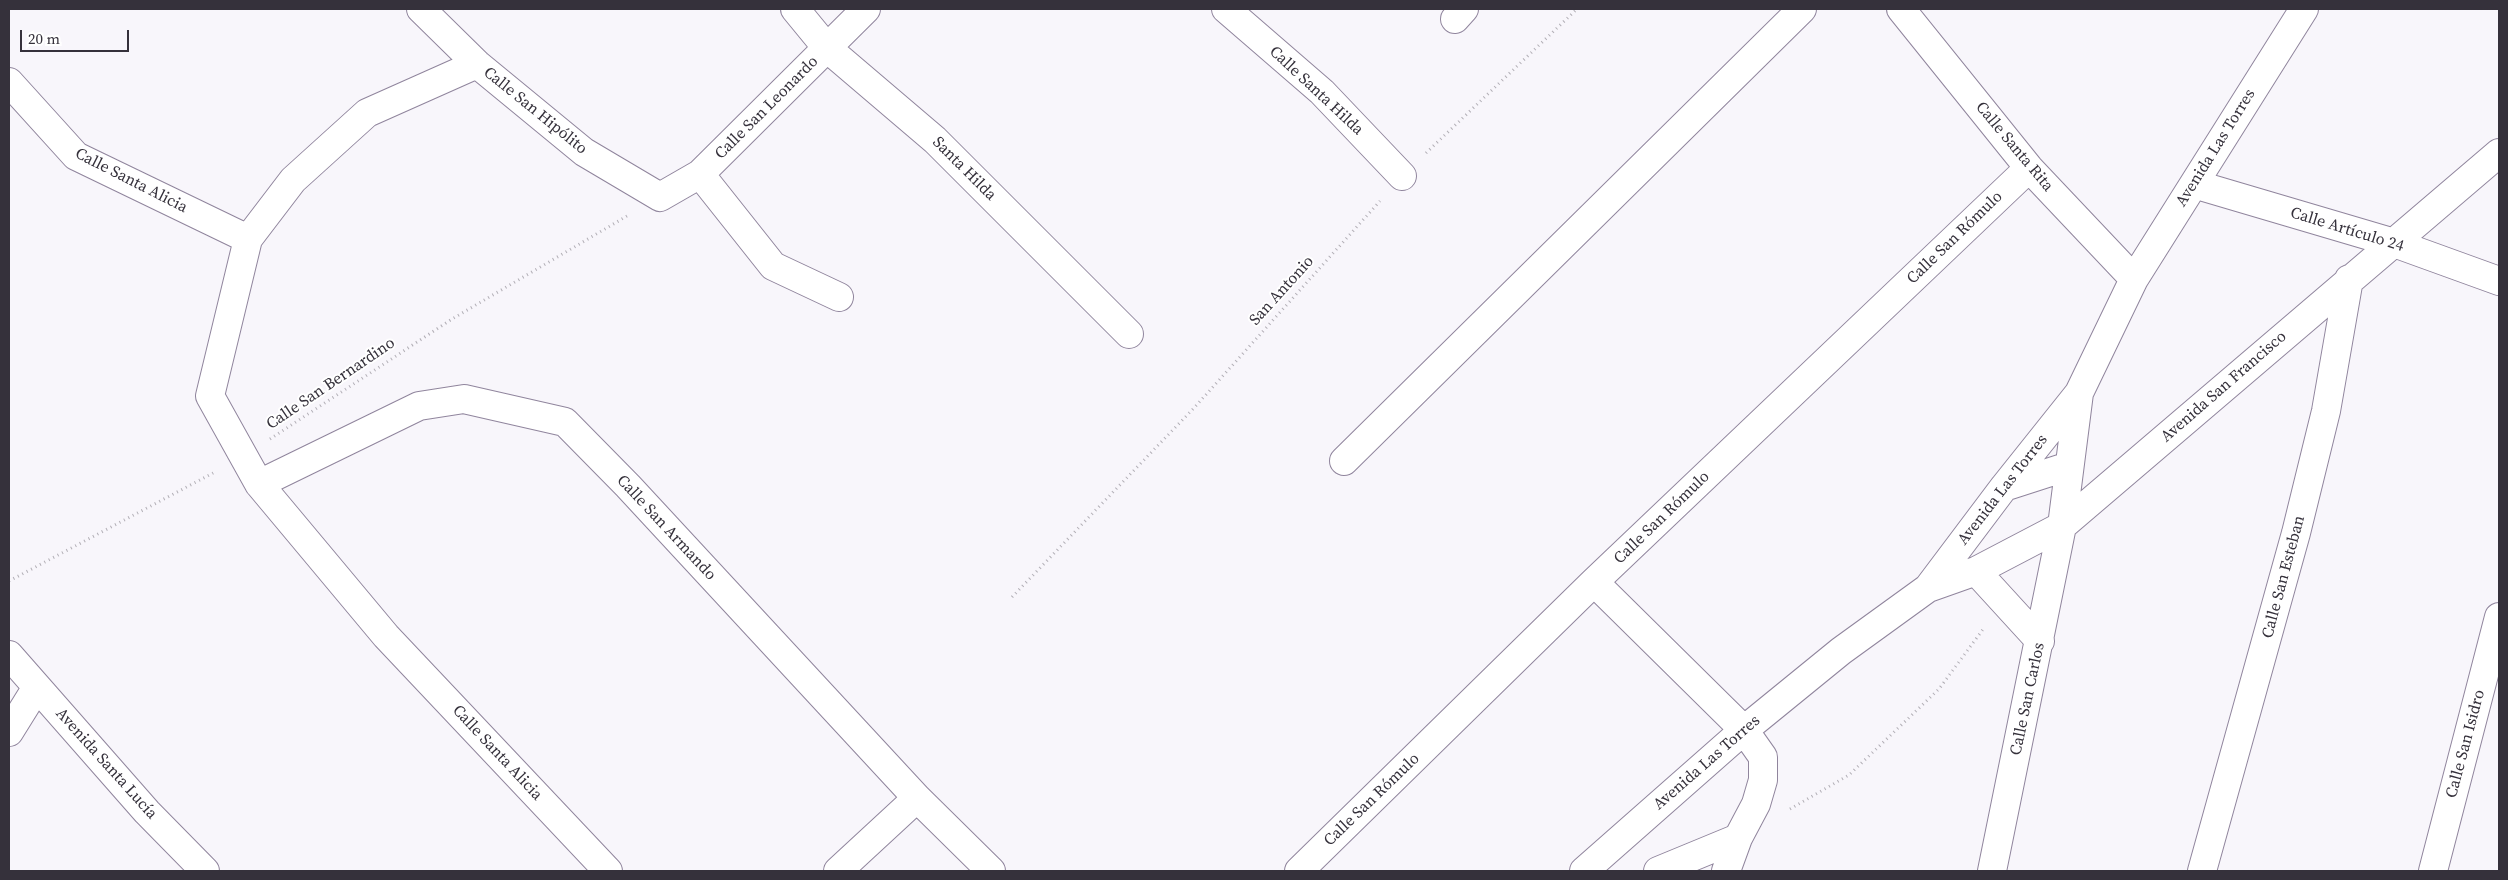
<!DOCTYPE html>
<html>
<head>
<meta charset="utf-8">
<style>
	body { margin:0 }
	#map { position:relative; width:2508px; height:880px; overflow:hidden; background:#f8f6fb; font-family:"Source Serif 4",serif }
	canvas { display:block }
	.frame { position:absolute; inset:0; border:10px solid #35313b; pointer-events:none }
	.scale { position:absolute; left:20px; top:30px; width:109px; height:22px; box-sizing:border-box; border:2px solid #35313b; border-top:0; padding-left:6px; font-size:15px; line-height:18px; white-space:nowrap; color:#35313b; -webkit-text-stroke:4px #fff; paint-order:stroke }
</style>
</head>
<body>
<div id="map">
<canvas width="2508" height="880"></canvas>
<div class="frame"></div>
<div class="scale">20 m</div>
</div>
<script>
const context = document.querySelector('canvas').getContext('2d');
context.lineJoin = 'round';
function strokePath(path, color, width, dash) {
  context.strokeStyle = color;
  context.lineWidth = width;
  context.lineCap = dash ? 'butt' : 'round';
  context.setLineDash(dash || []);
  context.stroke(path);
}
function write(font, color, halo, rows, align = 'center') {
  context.font = font + ' "Source Serif 4",serif';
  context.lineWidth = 4;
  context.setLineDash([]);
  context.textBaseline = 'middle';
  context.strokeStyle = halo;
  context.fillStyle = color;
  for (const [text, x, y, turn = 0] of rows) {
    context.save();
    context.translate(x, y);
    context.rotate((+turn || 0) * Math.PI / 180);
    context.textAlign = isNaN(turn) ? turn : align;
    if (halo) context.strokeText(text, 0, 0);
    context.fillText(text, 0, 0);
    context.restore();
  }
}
const minor = new Path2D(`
	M421,9L477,64L584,152L660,197L700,174L866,9
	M795,9L827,48L935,140L1129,334
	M1226,9L1322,92L1402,176
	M1901,9L2029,168L2134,279
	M1455,19L1464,9
	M477,64L367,113L293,180L248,239L210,396L259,484L386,636L608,871
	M9,82L76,156L248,239
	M700,174L773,266L839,297
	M2194,184L2394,243L2499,281
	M1344,461L1802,9
	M259,484L419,406L464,399L565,422L628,486L917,798L991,871
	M2004,487L2069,466
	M1976,571L2040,641
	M1594,582L1744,730L1763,757V780L1756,804L1738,838L1726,871
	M1928,588L1976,571L2062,526L2499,153
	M9,655L147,812L205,871
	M9,732L37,687
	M838,871L917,798
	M1299,871L1594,582L2029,168
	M1584,871L1744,730L1841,651L1928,588L2004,487L2079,393L2134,279L2304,9
	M1658,871L1738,838
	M1992,871L2062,526L2079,393
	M2202,871L2296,533L2326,411L2349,279
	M2433,871L2499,617`);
strokePath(minor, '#90859d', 30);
strokePath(new Path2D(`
	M1426,153L1577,9
	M270,439L452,319L627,216
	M9,581L215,472
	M1012,597L1194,408L1380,201
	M1790,809L1849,775L1939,689L1984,628`), '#b2afb6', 3, [1, 4]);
strokePath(minor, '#fff', 28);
write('16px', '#35313b', '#fff', [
	["Calle Santa Hilda",1316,91,43],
	["Calle San Leonardo",767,108,-45],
	["Calle San Hipólito",535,111,39],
	["Calle Santa Rita",2014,147,50],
	["Avenida Las Torres",2216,148,-58],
	["Santa Hilda",964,169,45],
	["Calle Santa Alicia",131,181,27],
	["Calle Artículo 24",2347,230,17],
	["Calle San Rómulo",1955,238,-44],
	["San Antonio",1282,291,-48],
	["Calle San Bernardino",331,384,-34],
	["Avenida San Francisco",2224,387,-41],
	["Avenida Las Torres",2003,490,-52],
	["Calle San Rómulo",1662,518,-44],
	["Calle San Armando",666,528,47],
	["Calle San Esteban",2284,577,-75],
	["Calle San Carlos",2028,699,-78],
	["Calle San Isidro",2466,744,-75],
	["Calle Santa Alicia",497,753,47],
	["Avenida Las Torres",1707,763,-41],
	["Avenida Santa Lucía",106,764,48],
	["Calle San Rómulo",1372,800,-44]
]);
</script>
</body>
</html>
